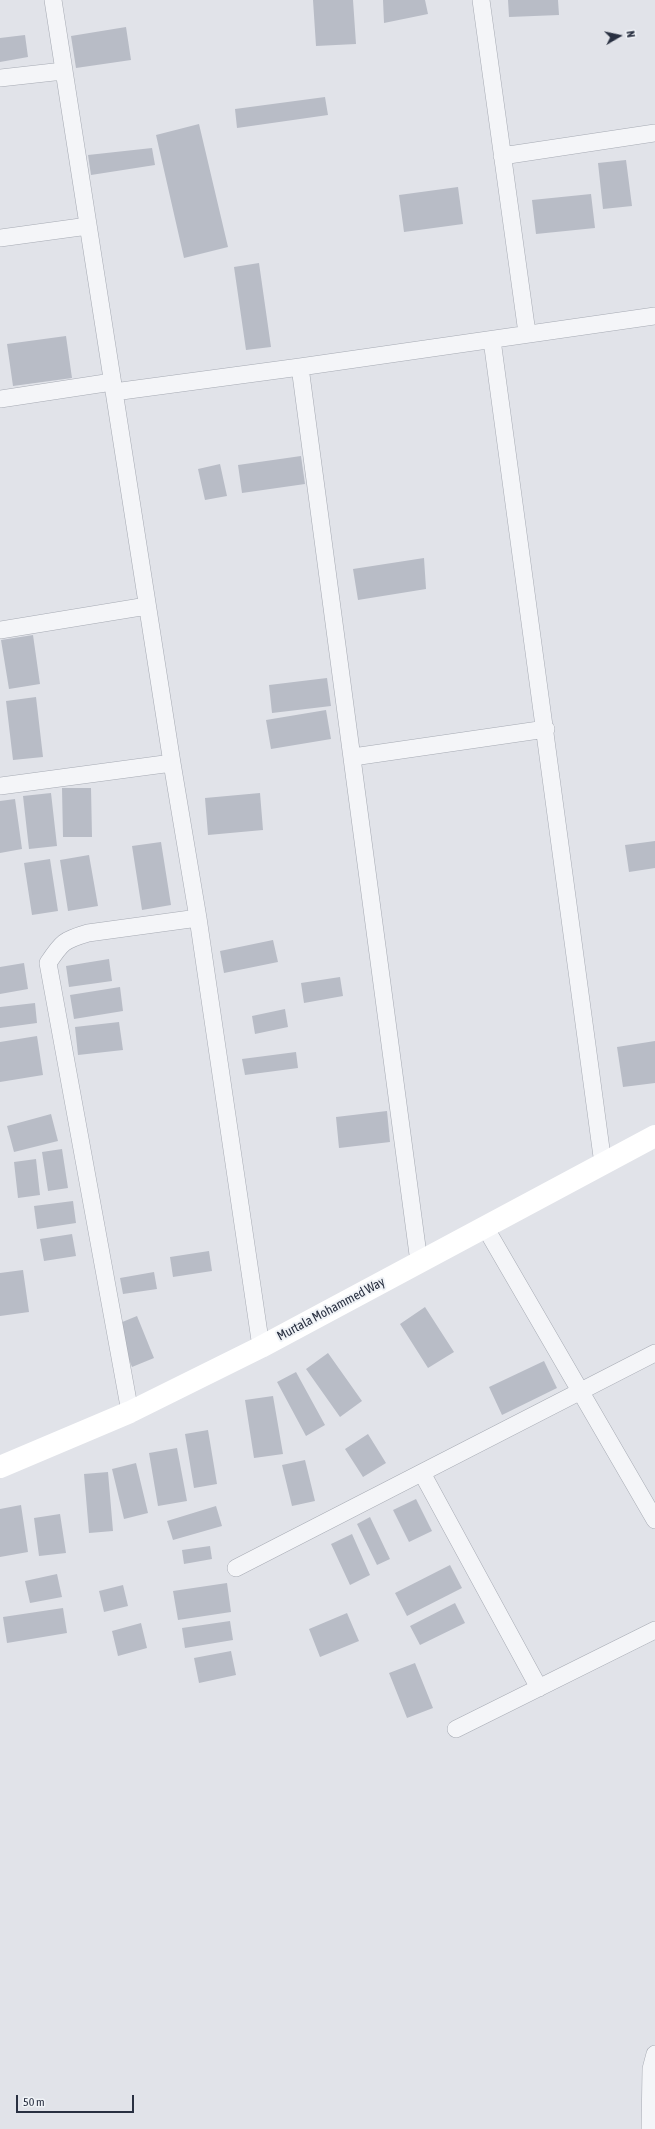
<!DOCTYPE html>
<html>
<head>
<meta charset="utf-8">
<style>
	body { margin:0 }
	#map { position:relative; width:655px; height:2129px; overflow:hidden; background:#e1e3e9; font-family:"Asap Condensed",sans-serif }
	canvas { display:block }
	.north { position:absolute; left:599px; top:16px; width:40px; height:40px; -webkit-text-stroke:3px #f0f3f7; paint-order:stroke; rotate:81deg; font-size:11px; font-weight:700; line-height:16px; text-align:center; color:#293041 }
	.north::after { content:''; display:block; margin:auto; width:14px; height:18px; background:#293041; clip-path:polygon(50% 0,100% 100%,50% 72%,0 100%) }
	.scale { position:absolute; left:16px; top:2095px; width:118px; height:18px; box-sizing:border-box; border:2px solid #293041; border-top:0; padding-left:5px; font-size:12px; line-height:14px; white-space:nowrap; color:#293041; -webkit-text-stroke:3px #f0f3f7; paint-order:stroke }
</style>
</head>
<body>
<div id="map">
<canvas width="655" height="2129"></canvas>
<div class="north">N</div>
<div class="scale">50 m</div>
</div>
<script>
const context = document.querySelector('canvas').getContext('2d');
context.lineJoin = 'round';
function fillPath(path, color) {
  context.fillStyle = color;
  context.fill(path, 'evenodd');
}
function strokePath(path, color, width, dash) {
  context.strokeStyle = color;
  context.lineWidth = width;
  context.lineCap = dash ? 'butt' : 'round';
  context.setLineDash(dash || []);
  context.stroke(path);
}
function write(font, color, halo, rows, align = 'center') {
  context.font = font + ' "Asap Condensed",sans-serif';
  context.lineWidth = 4;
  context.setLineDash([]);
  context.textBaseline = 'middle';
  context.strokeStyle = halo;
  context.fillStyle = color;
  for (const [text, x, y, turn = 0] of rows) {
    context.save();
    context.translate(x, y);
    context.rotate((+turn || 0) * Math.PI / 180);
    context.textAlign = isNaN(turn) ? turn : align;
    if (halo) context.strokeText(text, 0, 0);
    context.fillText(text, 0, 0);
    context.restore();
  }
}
fillPath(new Path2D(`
	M313,0H353L356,44L316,46Z
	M383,0H425L428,14L384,23Z
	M508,0H558L559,15L509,17Z
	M126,27L131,60L76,68L71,36Z
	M25,35L28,57L0,62V38Z
	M325,97L328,115L237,128L235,109Z
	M199,124L228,247L184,258L156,135Z
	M152,148L155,165L91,175L88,155Z
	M626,160L632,206L603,209L598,163Z
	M458,187L463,224L404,232L399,195Z
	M591,194L595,228L536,234L532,200Z
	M259,263L271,347L246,350L234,267Z
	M66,336L72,378L13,386L7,344Z
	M301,456L305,484L242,493L238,465Z
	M220,464L227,496L205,500L198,469Z
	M424,558L426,589L358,600L353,569Z
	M33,635L40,684L9,689L1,640Z
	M327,678L331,706L272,713L269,685Z
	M36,697L43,757L13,760L6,701Z
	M326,710L331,739L271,749L266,720Z
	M62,788H91L92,837H63Z
	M51,793L57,846L29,849L23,796Z
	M260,793L263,830L208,835L205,798Z
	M15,799L22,849L0,853V801Z
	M655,841V868L629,872L625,845Z
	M161,842L171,905L142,910L132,846Z
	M89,855L98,906L68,911L60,860Z
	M50,859L58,911L32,915L24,863Z
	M273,940L278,962L224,973L220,951Z
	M109,959L112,981L69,987L66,966Z
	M24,963L28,989L0,994V967Z
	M340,977L343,996L304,1003L301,983Z
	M120,987L123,1011L74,1019L70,995Z
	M35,1003L37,1023L0,1028V1007Z
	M285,1009L288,1027L255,1034L252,1016Z
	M119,1022L123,1050L78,1055L75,1027Z
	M37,1036L43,1075L0,1082V1042Z
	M655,1041V1083L623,1087L617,1047Z
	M296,1052L298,1068L245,1075L242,1059Z
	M387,1111L390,1142L339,1148L336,1117Z
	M51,1114L58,1141L14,1152L7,1126Z
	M62,1149L68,1188L48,1191L42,1152Z
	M36,1159L40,1195L18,1198L14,1162Z
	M73,1201L76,1223L37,1229L34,1206Z
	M72,1234L76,1256L44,1261L40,1239Z
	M209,1251L212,1271L173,1277L170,1257Z
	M23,1270L29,1312L0,1316V1273Z
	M154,1272L157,1289L123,1294L120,1278Z
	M425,1307L454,1352L428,1368L400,1324Z
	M137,1316L154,1358L132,1367L115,1325Z
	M328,1353L362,1401L340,1417L306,1369Z
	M544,1361L557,1388L502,1415L489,1387Z
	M296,1372L325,1425L306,1436L277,1382Z
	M273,1396L283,1454L254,1458L245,1400Z
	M208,1430L217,1484L194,1488L185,1434Z
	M368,1434L386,1463L363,1477L345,1449Z
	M177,1448L187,1501L158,1506L149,1453Z
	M305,1460L315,1501L292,1506L282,1465Z
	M136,1463L148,1513L124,1519L112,1469Z
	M108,1472L113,1531L89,1533L84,1474Z
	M416,1499L432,1531L409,1542L393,1510Z
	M21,1505L28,1552L0,1557V1509Z
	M216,1506L222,1526L173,1540L167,1521Z
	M60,1514L66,1553L39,1556L34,1518Z
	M370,1517L390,1559L377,1565L357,1524Z
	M352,1534L370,1575L350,1585L331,1544Z
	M210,1546L212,1559L184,1564L182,1550Z
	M450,1565L462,1588L407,1616L395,1593Z
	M57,1574L62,1597L30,1603L25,1581Z
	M227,1583L231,1612L178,1620L173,1591Z
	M123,1585L128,1606L104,1612L99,1591Z
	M455,1603L465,1623L420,1645L410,1626Z
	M63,1608L67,1633L7,1643L3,1617Z
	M347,1613L359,1641L320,1657L309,1629Z
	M230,1621L233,1640L185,1648L182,1628Z
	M141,1623L147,1648L118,1656L112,1631Z
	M231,1651L236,1675L199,1683L194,1658Z
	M415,1663L433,1708L407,1718L389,1673Z`), '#b8bcc6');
const street = new Path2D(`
	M53,0L172,763L198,918L261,1347
	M481,0L527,333
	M0,78L63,71
	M502,156L655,133
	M0,238L88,226
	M492,340L603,1164
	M300,367L419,1262
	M114,392L300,367L655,316
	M0,399L112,382
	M0,630L147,606
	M353,757L546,729
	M0,786L172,763
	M485,1227L655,1520
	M130,1412L48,963C62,942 64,940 88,933L198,918
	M422,1473L539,1688
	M236,1568L655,1353
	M456,1729L655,1630
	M650,2129L651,2069L655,2054`);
strokePath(street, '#a6aab3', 18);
strokePath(street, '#f4f5f8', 17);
strokePath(new Path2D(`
	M0,1467L130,1412L261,1347L655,1136`), '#fff', 22);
write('13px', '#293041', '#f0f3f7', [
	["Murtala Mohammed Way",331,1309,-28]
]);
</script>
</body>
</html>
